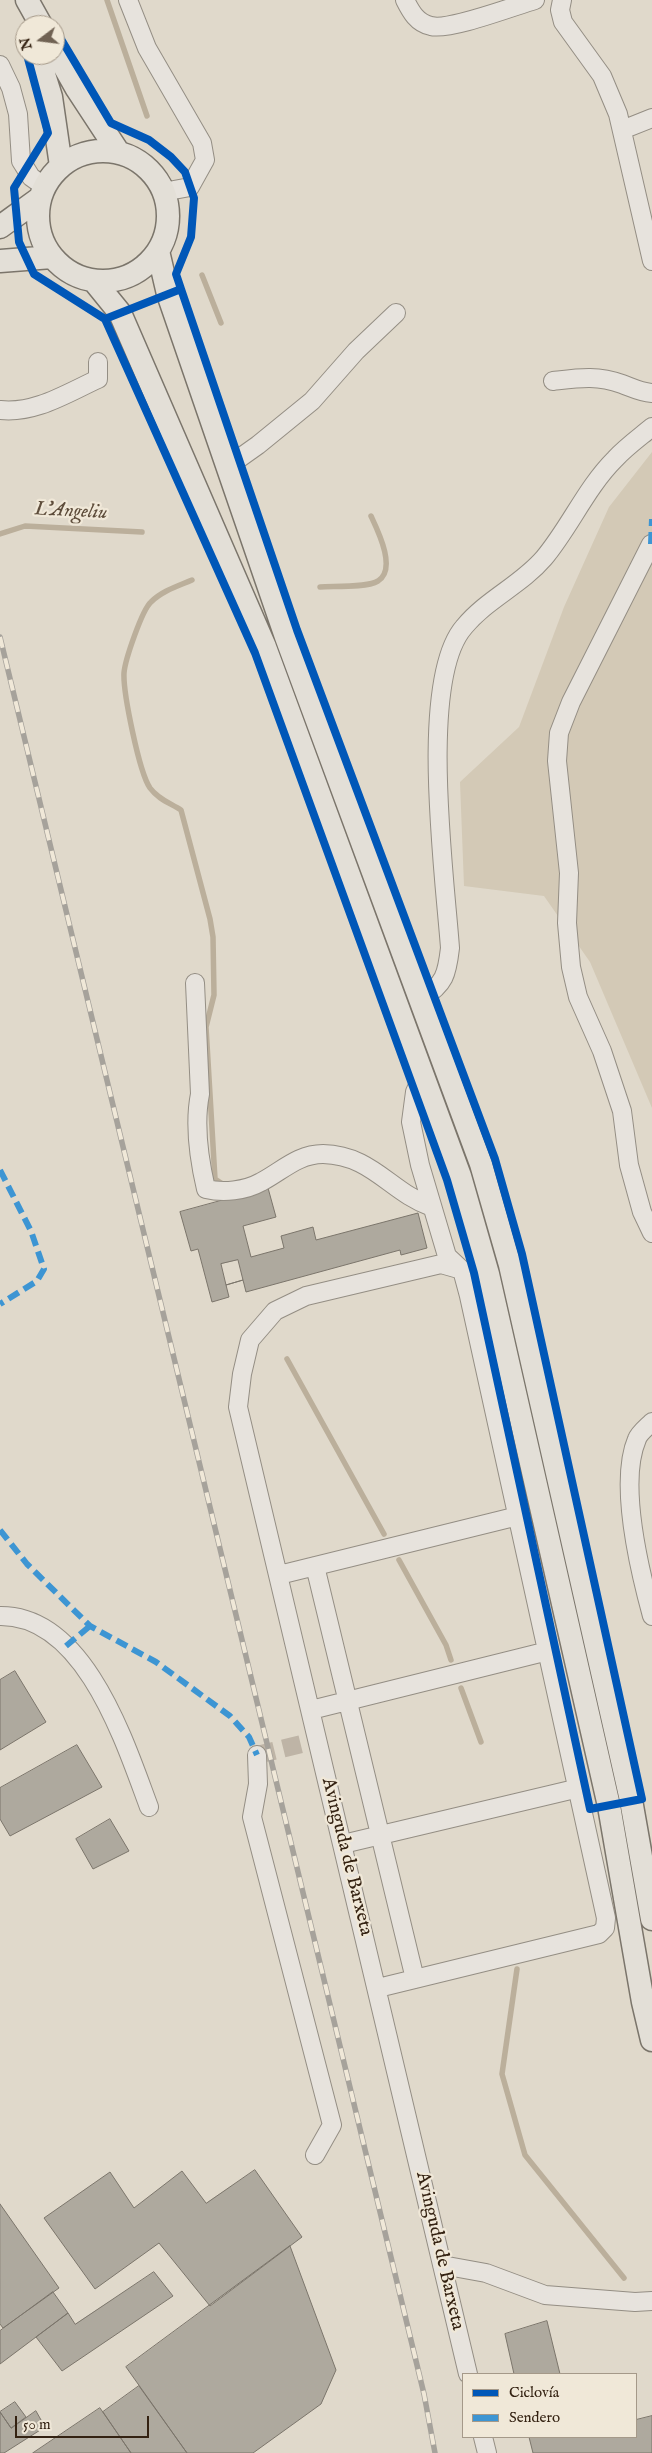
<!DOCTYPE html>
<html>
<head>
<meta charset="utf-8">
<style>
	body { margin:0 }
	#map { position:relative; width:652px; height:2453px; overflow:hidden; background:#e0d9cb; font-family:"IM FELL English",serif }
	canvas { display:block }
	.legend { position:absolute; left:462px; top:2373px; width:175px; height:65px; box-sizing:border-box; background:#f0e8d8; border:1px solid #a59989; margin:0; padding:6px 9px; list-style:none; font-size:15px; color:#342212 }
	.legend li { display:flex; align-items:center; gap:10px; height:25px }
	.legend b { width:25px; border:1px solid #a59989 }
	.north { position:absolute; left:15px; top:15px; width:50px; height:50px; box-sizing:border-box; background:#f0e8d8; border:1px solid #a59989; border-radius:50%; rotate:255deg; font-size:14px; font-weight:700; line-height:20px; text-align:center; color:#342212 }
	.north::after { content:''; display:block; margin:auto; width:18px; height:22px; background:#706253; clip-path:polygon(50% 0,100% 100%,50% 72%,0 100%) }
	.scale { position:absolute; left:15px; top:2416px; width:134px; height:22px; box-sizing:border-box; border:2px solid #342212; border-top:0; padding-left:6px; font-size:15px; line-height:18px; white-space:nowrap; color:#342212; -webkit-text-stroke:4px #f0e8d8; paint-order:stroke }
</style>
</head>
<body>
<div id="map">
<canvas width="652" height="2453"></canvas>
<ul class="legend">
<li><b style="height:6px;background:#0057b8"></b>Ciclovía</li>
<li><b style="height:6px;background:#3d95d3"></b>Sendero</li>
</ul>
<div class="north">N</div>
<div class="scale">50 m</div>
</div>
<script>
const context = document.querySelector('canvas').getContext('2d');
context.lineJoin = 'round';
function fillPath(path, color) {
  context.fillStyle = color;
  context.fill(path, 'evenodd');
}
function strokePath(path, color, width, dash) {
  context.strokeStyle = color;
  context.lineWidth = width;
  context.lineCap = dash ? 'butt' : 'round';
  context.setLineDash(dash || []);
  context.stroke(path);
}
function write(font, color, halo, rows, align = 'center') {
  context.font = font + ' "IM FELL English",serif';
  context.lineWidth = 4.5;
  context.setLineDash([]);
  context.textBaseline = 'middle';
  context.strokeStyle = halo;
  context.fillStyle = color;
  for (const [text, x, y, turn = 0] of rows) {
    context.save();
    context.translate(x, y);
    context.rotate((+turn || 0) * Math.PI / 180);
    context.textAlign = isNaN(turn) ? turn : align;
    if (halo) context.strokeText(text, 0, 0);
    context.fillText(text, 0, 0);
    context.restore();
  }
}
fillPath(new Path2D(`
	M652,452V1108L590,962L544,896L464,886L460,782L519,727L564,607L609,507Z`), '#d3c9b6');
strokePath(new Path2D(`
	M107,0L147,116
	M202,275L221,323
	M0,534L25,526L142,532
	M192,580C178,586 162,591 151,602C142,610 125,660 124,673C123,692 139,772 150,788C158,799 170,803 181,810L210,919L213,937L214,995L206,1027L215,1179L224,1185
	M320,587C334,586 366,588 378,581C397,569 378,531 371,516
	M287,1359L384,1534
	M399,1560L446,1645L451,1660
	M461,1688L481,1742
	M517,1969L502,2074L525,2155L624,2278`), '#bbaf9b', 5.5);
const building = new Path2D(`
	M268,1188L276,1217L243,1226L251,1257L284,1248L281,1236L313,1227L316,1240L418,1213L427,1248L401,1255L400,1250L246,1292L243,1280L226,1285L229,1297L212,1302L198,1249L191,1251L180,1212Z
	M238,1260L243,1280L226,1285L221,1264Z
	M15,1671L46,1722L0,1750V1680Z
	M77,1745L102,1787L10,1836L0,1819V1788Z
	M110,1819L129,1851L93,1869L76,1839Z
	M255,2170L302,2237L210,2306L159,2243L95,2289L44,2218L110,2172L134,2208L182,2171L206,2203Z
	M0,2204L59,2288L3,2328L0,2324Z
	M290,2246L336,2370L321,2404L253,2453H187L126,2367Z
	M154,2272L173,2296L62,2371L36,2337L68,2313L75,2324Z
	M53,2292L68,2313L0,2364V2331Z
	M547,2321L560,2374H514L505,2334Z
	M139,2386L187,2453H131L103,2412Z
	M15,2402L26,2417L11,2428L0,2412Z
	M100,2408L131,2453H33Z
	M36,2411L45,2427L4,2453H0V2412L11,2428Z
	M652,2416V2453H533L529,2437H636V2420Z`);
fillPath(building, '#aea99e');
strokePath(building, '#7b756b', 1);
strokePath(new Path2D(`
	M257,1755L318,1740`), '#beb4a6', 18, [18, 9]);
const minor = new Path2D(`
	M128,0L147,48L202,143L205,160L190,187L163,192
	M405,0C411,12 417,23 431,26C449,31 514,6 535,0
	M562,0L560,10L563,22L602,76L618,114L652,261
	M0,65L11,88L18,114L21,161L31,177L45,187
	M622,130L652,118
	M553,381C579,378 597,375 622,384C633,388 640,392 652,393
	M0,410C35,414 67,393 98,379V362
	M227,467L258,445L312,401L356,351L396,313
	M651,544L571,702L559,733L557,761L569,873L567,923L571,967L578,997L602,1051L622,1111L629,1165L642,1212L652,1233
	M195,983L200,1094C194,1124 199,1159 206,1189C223,1193 245,1191 261,1182C282,1171 298,1154 323,1154C372,1155 390,1192 432,1207
	M421,999C445,984 447,974 450,948C445,877 418,680 464,627C487,599 521,585 544,558C570,527 586,488 615,459C626,447 640,437 652,427
	M423,1074L415,1092L411,1122L420,1165L447,1256L462,1270
	M652,1422C647,1427 639,1433 637,1439C618,1483 640,1572 652,1616
	M315,1566L415,1979
	M279,1575L518,1516
	M0,1616C85,1615 125,1743 149,1807
	M311,1710L548,1651
	M257,1755L258,1784L252,1817L332,2125L315,2155
	M343,1844L579,1788
	M378,1988L599,1934L605,1928L606,1918L469,1296L462,1270L441,1264L306,1296L275,1311L250,1340L242,1374L238,1407L468,2374
	M442,2265L486,2273L545,2295L635,2302L652,2301
	M483,2437L487,2453`);
const major = new Path2D(`
	M27,0L41,25
	M55,50L77,89L119,153
	M38,55L51,97L61,166
	M38 216a65 65 0 1 1 130 0a65 65 0 1 1-130 0Z
	M0,227L40,198
	M158,251L168,294L286,637L481,1164L510,1265L631,1800L652,1919
	M0,261L52,257
	M94,281L120,313L265,647L460,1176L488,1274L609,1806L643,2002L652,2040`);
strokePath(minor, '#948e84', 20);
strokePath(major, '#7b756b', 25);
strokePath(minor, '#e7e3dd', 18);
strokePath(major, '#e3dfd7', 22);
const rail = new Path2D(`
	M0,637L424,2394L435,2453`);
strokePath(rail, '#a6a29b', 5.5);
strokePath(rail, '#f0e8d8', 4, [11]);
strokePath(new Path2D(`
	M651,544L652,519
	M0,1170L31,1231L44,1269L37,1281L0,1304
	M0,1530L27,1564L90,1626L156,1662L230,1716L249,1737L257,1755
	M66,1646L90,1626`), '#3d95d3', 6, [12, 6]);
strokePath(new Path2D(`
	M27,55L48,133L14,188L19,242L34,274L105,319L181,289L176,274L191,237L194,198L185,172L171,157L149,140L111,123L55,29
	M105,319L255,653L447,1180L474,1273L590,1809L642,1799L522,1254L495,1159L297,630L181,289`), '#0057b8', 8);
write('19px', '#342212', '#f0e8d8', [
	["Avinguda de Barxeta",346,1857,76],
	["Avinguda de Barxeta",439,2251,77]
]);
write('italic 20px', '#5e4d3b', '#f0e8d8', [
	["L'Angeliu",71,512,3]
]);
</script>
</body>
</html>
